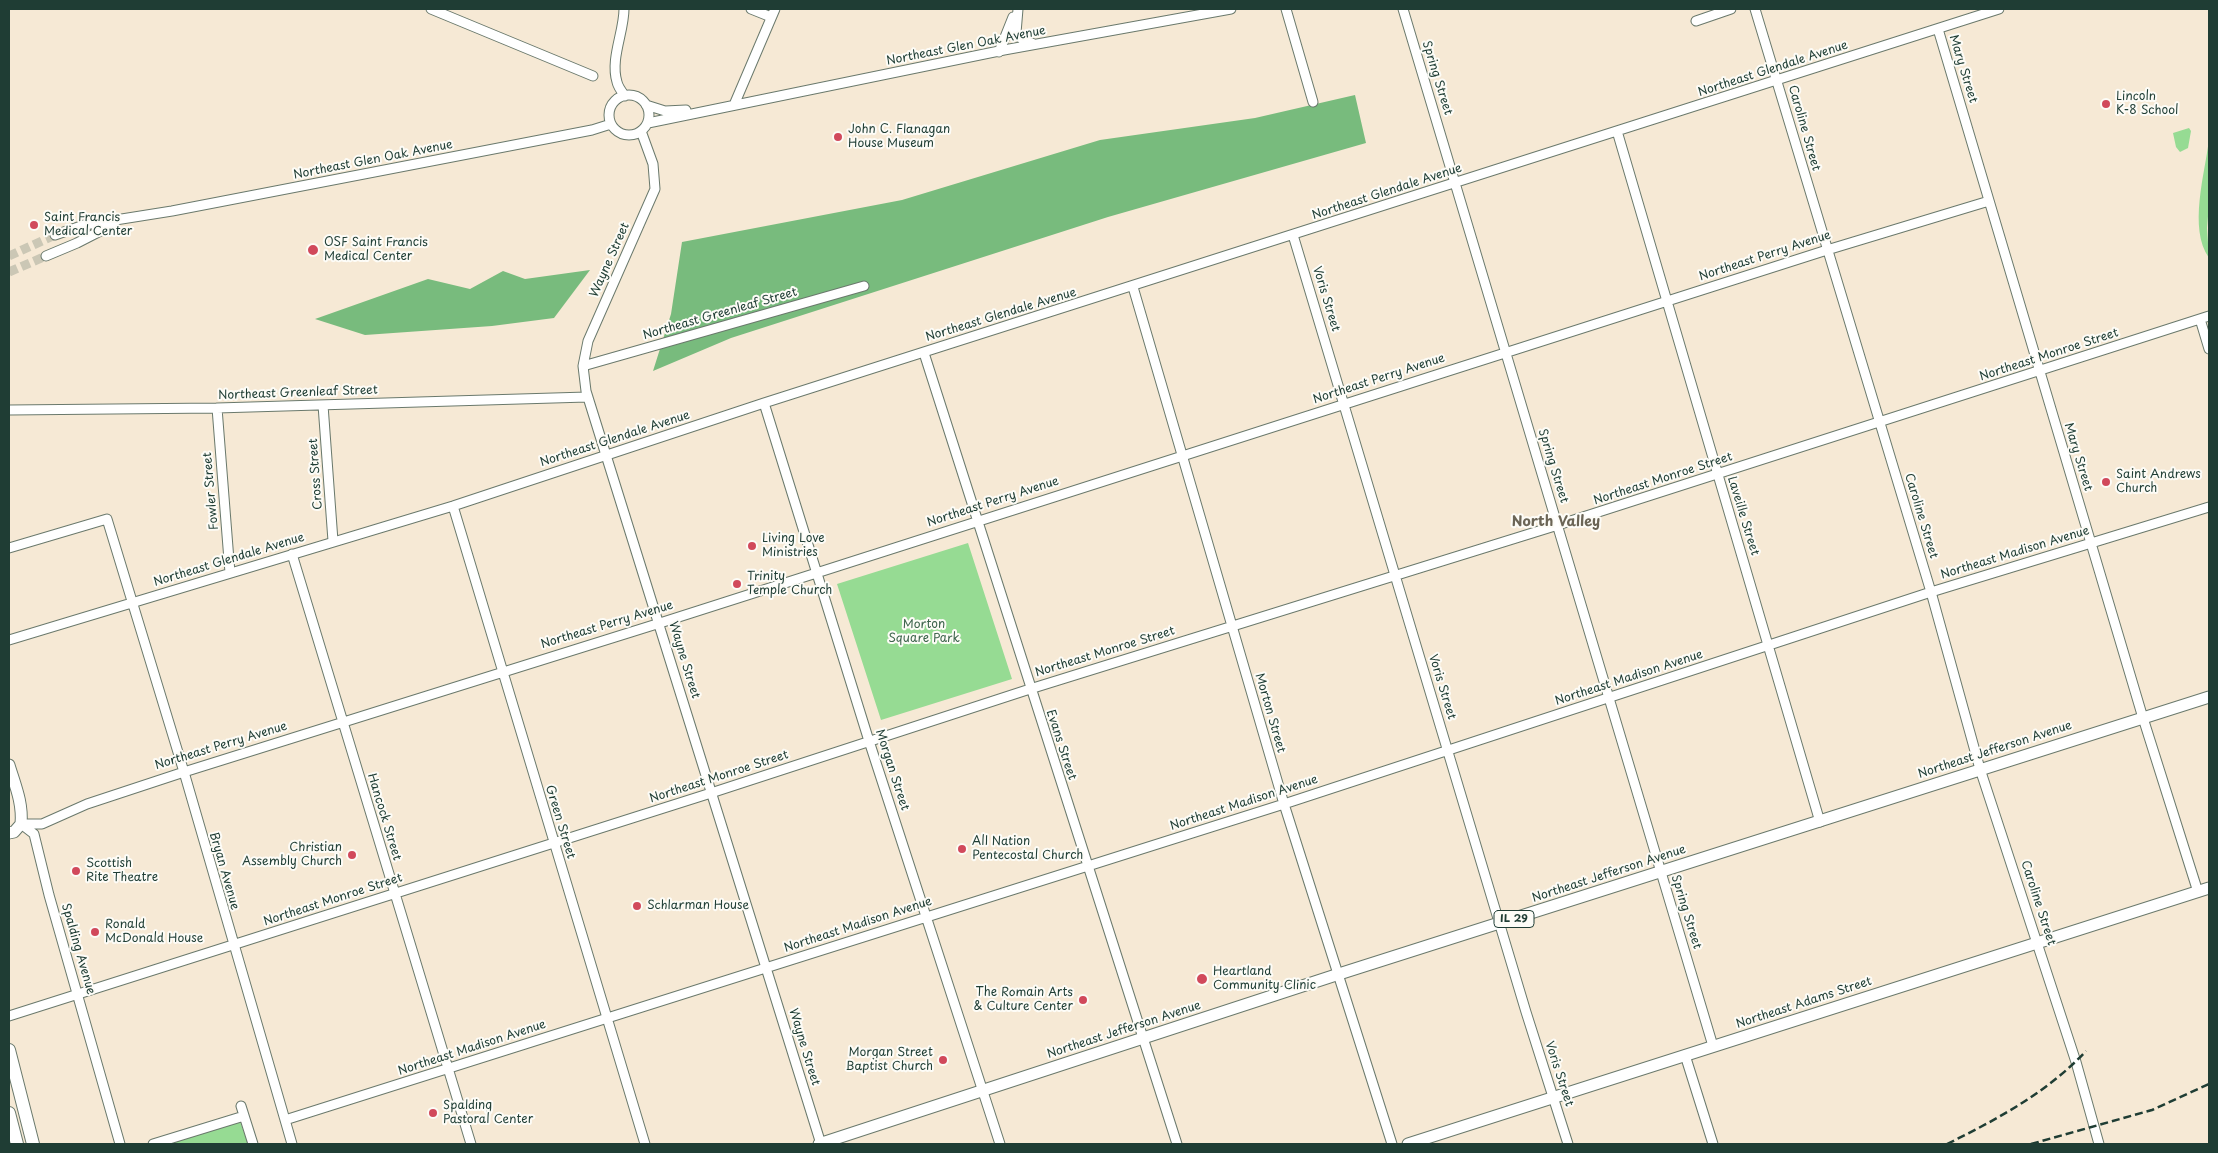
<!DOCTYPE html>
<html>
<head>
<meta charset="utf-8">
<style>
	body { margin:0 }
	#map { position:relative; width:2218px; height:1153px; overflow:hidden; background:#f6e9d5; font-family:"Playpen Sans",sans-serif }
	canvas { display:block }
	.frame { position:absolute; inset:0; border:10px solid #1f3d34; pointer-events:none }
</style>
</head>
<body>
<div id="map">
<canvas width="2218" height="1153"></canvas>
<div class="frame"></div>
</div>
<script>
const context = document.querySelector('canvas').getContext('2d');
context.lineJoin = 'round';
function fillPath(path, color) {
  context.fillStyle = color;
  context.fill(path, 'evenodd');
}
function strokePath(path, color, width, dash) {
  context.strokeStyle = color;
  context.lineWidth = width;
  context.lineCap = dash ? 'butt' : 'round';
  context.setLineDash(dash || []);
  context.stroke(path);
}
function write(font, color, halo, rows, align = 'center') {
  context.font = font + ' "Playpen Sans",sans-serif';
  context.lineWidth = 4;
  context.setLineDash([]);
  context.textBaseline = 'middle';
  context.strokeStyle = halo;
  context.fillStyle = color;
  for (const [text, x, y, turn = 0] of rows) {
    context.save();
    context.translate(x, y);
    context.rotate((+turn || 0) * Math.PI / 180);
    context.textAlign = isNaN(turn) ? turn : align;
    if (halo) context.strokeText(text, 0, 0);
    context.fillText(text, 0, 0);
    context.restore();
  }
}
fillPath(new Path2D(`
	M2189,128L2191,131L2188,148L2180,152L2176,147L2173,133Z
	M2209,139V205L2207,228L2209,258C2188,228 2205,174 2209,139Z
	M968,543L1012,679L881,720L837,584Z
	M240,1121L248,1144H166Z`), '#96db93');
fillPath(new Path2D(`
	M1355,95L1366,143L1108,217L731,338L653,371L671,314L682,242L902,200L1100,140L1255,118Z
	M590,270L554,318L492,326L365,335L315,319L428,279L470,289L503,271L525,279Z`), '#78bb7d');
strokePath(new Path2D(`
	M9,256L55,235
	M9,272L46,256`), '#cbc7b5', 9, [9, 4.5]);
const minor = new Path2D(`
	M431,9L593,76
	M624,9C624,32 610,59 617,82C618,87 622,92 625,96
	M751,9L771,17
	M1018,9L1016,33L1024,41L1032,43
	M1286,9L1313,102
	M1403,9L1713,1046
	M1755,9L1931,592L1980,769L2076,1062L2099,1144
	M1696,21L1731,9
	M1938,29L2143,718L2198,892
	M999,52L1013,17
	M609 115a20 20 0 1 1 40 0a20 20 0 1 1-40 0Z
	M646,105L665,111L686,110
	M734,105L775,9
	M648,123L1004,50L1231,9
	M641,131L653,164L655,189L588,341L583,366L586,391L821,1144
	M1617,131L1820,822
	M55,235L84,225L172,211L592,130L611,124
	M1293,235L1526,1012L1568,1144
	M46,256L77,243L114,224
	M1133,287L1284,804L1392,1144
	M2200,319L2209,349
	M924,353L1177,1144
	M583,366L864,286
	M764,403L869,741L1000,1144
	M323,405L333,541
	M217,408L230,573
	M9,410L217,408L587,397
	M453,506L645,1144
	M9,548L107,519L184,772L292,1144
	M292,554L471,1144
	M9,640L453,506L764,403L1999,9
	M21,824H42L87,804L184,772L660,623L1827,250L1989,201
	M21,824L34,834L49,895L120,1144
	M9,1016L711,793L1030,689L1558,525L2209,316
	M1685,1055L1713,1144
	M241,1106L253,1144
	M285,1120L1284,804L1931,592L2209,507
	M153,1144L244,1116`);
const major = new Path2D(`
	M9,765C15,785 23,803 21,824L14,832L9,833
	M819,1144L1339,974L2209,697
	M1408,1144L2209,888`);
const highway = new Path2D(`
	M9,1050L33,1144
	M9,1113L17,1144`);
strokePath(minor, '#6a796c', 11);
strokePath(major, '#6a796c', 13);
strokePath(highway, '#6a796c', 14);
strokePath(minor, '#fff', 9);
strokePath(major, '#fff', 11);
strokePath(highway, '#fff', 12);
strokePath(new Path2D(`
	M1947,1144C1996,1120 2048,1092 2086,1051
	M2031,1144L2152,1110L2209,1084`), '#1f3d34', 2.5, [8, 4]);
for (const [x, y, r, color] of [
	[2106,104,5,"#d1495b"],
	[838,137,5,"#d1495b"],
	[34,225,5,"#d1495b"],
	[313,250,6,"#d1495b"],
	[2106,482,5,"#d1495b"],
	[752,546,5,"#d1495b"],
	[737,584,5,"#d1495b"],
	[962,849,5,"#d1495b"],
	[352,855,5,"#d1495b"],
	[76,871,5,"#d1495b"],
	[637,906,5,"#d1495b"],
	[95,932,5,"#d1495b"],
	[1202,979,6,"#d1495b"],
	[1083,1000,5,"#d1495b"],
	[943,1060,5,"#d1495b"],
	[433,1113,5,"#d1495b"]
]) {
  const dot = new Path2D();
  dot.arc(x, y, r, 0, 2 * Math.PI);
  context.fillStyle = color;
  context.fill(dot);
  strokePath(dot, '#fdfcf7', 2);
}
for (const [x, y, w] of [
	[1514,919,40]
]) {
  const box = new Path2D();
  box.roundRect(x - w / 2, y - 8.5, w, 17, 4);
  context.fillStyle = '#fdfcf7';
  context.fill(box);
  strokePath(box, '#1f3d34', 1);
}
write('bold 11px', '#1f3d34', null, [
	["IL 29",1514,919]
]);
write('12px', '#1f3d34', '#fdfcf7', [
	["Northeast Glen Oak Avenue",966,46,-11],
	["Northeast Glendale Avenue",1773,69,-18],
	["Mary Street",1963,69,73],
	["Spring Street",1437,78,73],
	["Caroline Street",1804,128,74],
	["Northeast Glen Oak Avenue",373,160,-11],
	["Northeast Glendale Avenue",1387,192,-18],
	["Northeast Perry Avenue",1765,256,-18],
	["Wayne Street",610,260,-66],
	["Voris Street",1326,299,73],
	["Northeast Greenleaf Street",720,314,-16],
	["Northeast Glendale Avenue",1001,315,-17],
	["Northeast Monroe Street",2049,355,-18],
	["Northeast Perry Avenue",1379,379,-18],
	["Northeast Greenleaf Street",298,393,-2],
	["Northeast Glendale Avenue",615,439,-18],
	["Mary Street",2078,457,73],
	["Spring Street",1553,466,73],
	["Cross Street",316,474,-94],
	["Northeast Monroe Street",1663,479,-18],
	["Fowler Street",211,491,-95],
	["Northeast Perry Avenue",993,502,-18],
	["Laveille Street",1743,516,73],
	["Caroline Street",1921,516,73],
	["Northeast Madison Avenue",2015,553,-17],
	["Northeast Glendale Avenue",229,560,-17],
	["Northeast Perry Avenue",607,625,-17],
	["Northeast Monroe Street",1105,652,-17],
	["Wayne Street",684,660,73],
	["Northeast Madison Avenue",1629,678,-18],
	["Voris Street",1442,687,73],
	["Morton Street",1270,713,74],
	["Evans Street",1061,745,72],
	["Northeast Perry Avenue",221,746,-17],
	["Northeast Jefferson Avenue",1995,750,-18],
	["Morgan Street",892,770,72],
	["Northeast Monroe Street",719,777,-18],
	["Northeast Madison Avenue",1244,803,-18],
	["Hancock Street",384,817,73],
	["Green Street",560,822,73],
	["Bryan Avenue",224,871,74],
	["Northeast Jefferson Avenue",1609,874,-18],
	["Northeast Monroe Street",333,900,-18],
	["Caroline Street",2038,903,72],
	["Spring Street",1686,912,73],
	["Northeast Madison Avenue",858,925,-18],
	["Spalding Avenue",78,949,74],
	["Northeast Adams Street",1804,1003,-18],
	["Northeast Jefferson Avenue",1124,1030,-18],
	["Wayne Street",804,1047,73],
	["Northeast Madison Avenue",472,1048,-18],
	["Voris Street",1559,1074,72]
]);
write('12px', '#1f3d34', '#fdfcf7', [
	["Lincoln",2116,97],
	["K-8 School",2116,111],
	["John C. Flanagan",848,130],
	["House Museum",848,144],
	["Saint Francis",44,218],
	["Medical Center",44,232],
	["OSF Saint Francis",324,243],
	["Medical Center",324,257],
	["Saint Andrews",2116,475],
	["Church",2116,489],
	["Living Love",762,539],
	["Ministries",762,553],
	["Trinity",747,577],
	["Temple Church",747,591],
	["All Nation",972,842],
	["Pentecostal Church",972,856],
	["Christian",342,848,"right"],
	["Assembly Church",342,862,"right"],
	["Scottish",86,864],
	["Rite Theatre",86,878],
	["Schlarman House",647,906],
	["Ronald",105,925],
	["McDonald House",105,939],
	["Heartland",1213,972],
	["Community Clinic",1213,986],
	["The Romain Arts",1073,993,"right"],
	["& Culture Center",1073,1007,"right"],
	["Morgan Street",933,1053,"right"],
	["Baptist Church",933,1067,"right"],
	["Spalding",443,1106],
	["Pastoral Center",443,1120]
], 'left');
write('12px', '#3d644c', '#fdfcf7', [
	["Morton",924,625],
	["Square Park",924,639]
]);
write('bold 14px', '#6b6556', '#fdfcf7', [
	["North Valley",1556,522]
]);
</script>
</body>
</html>
